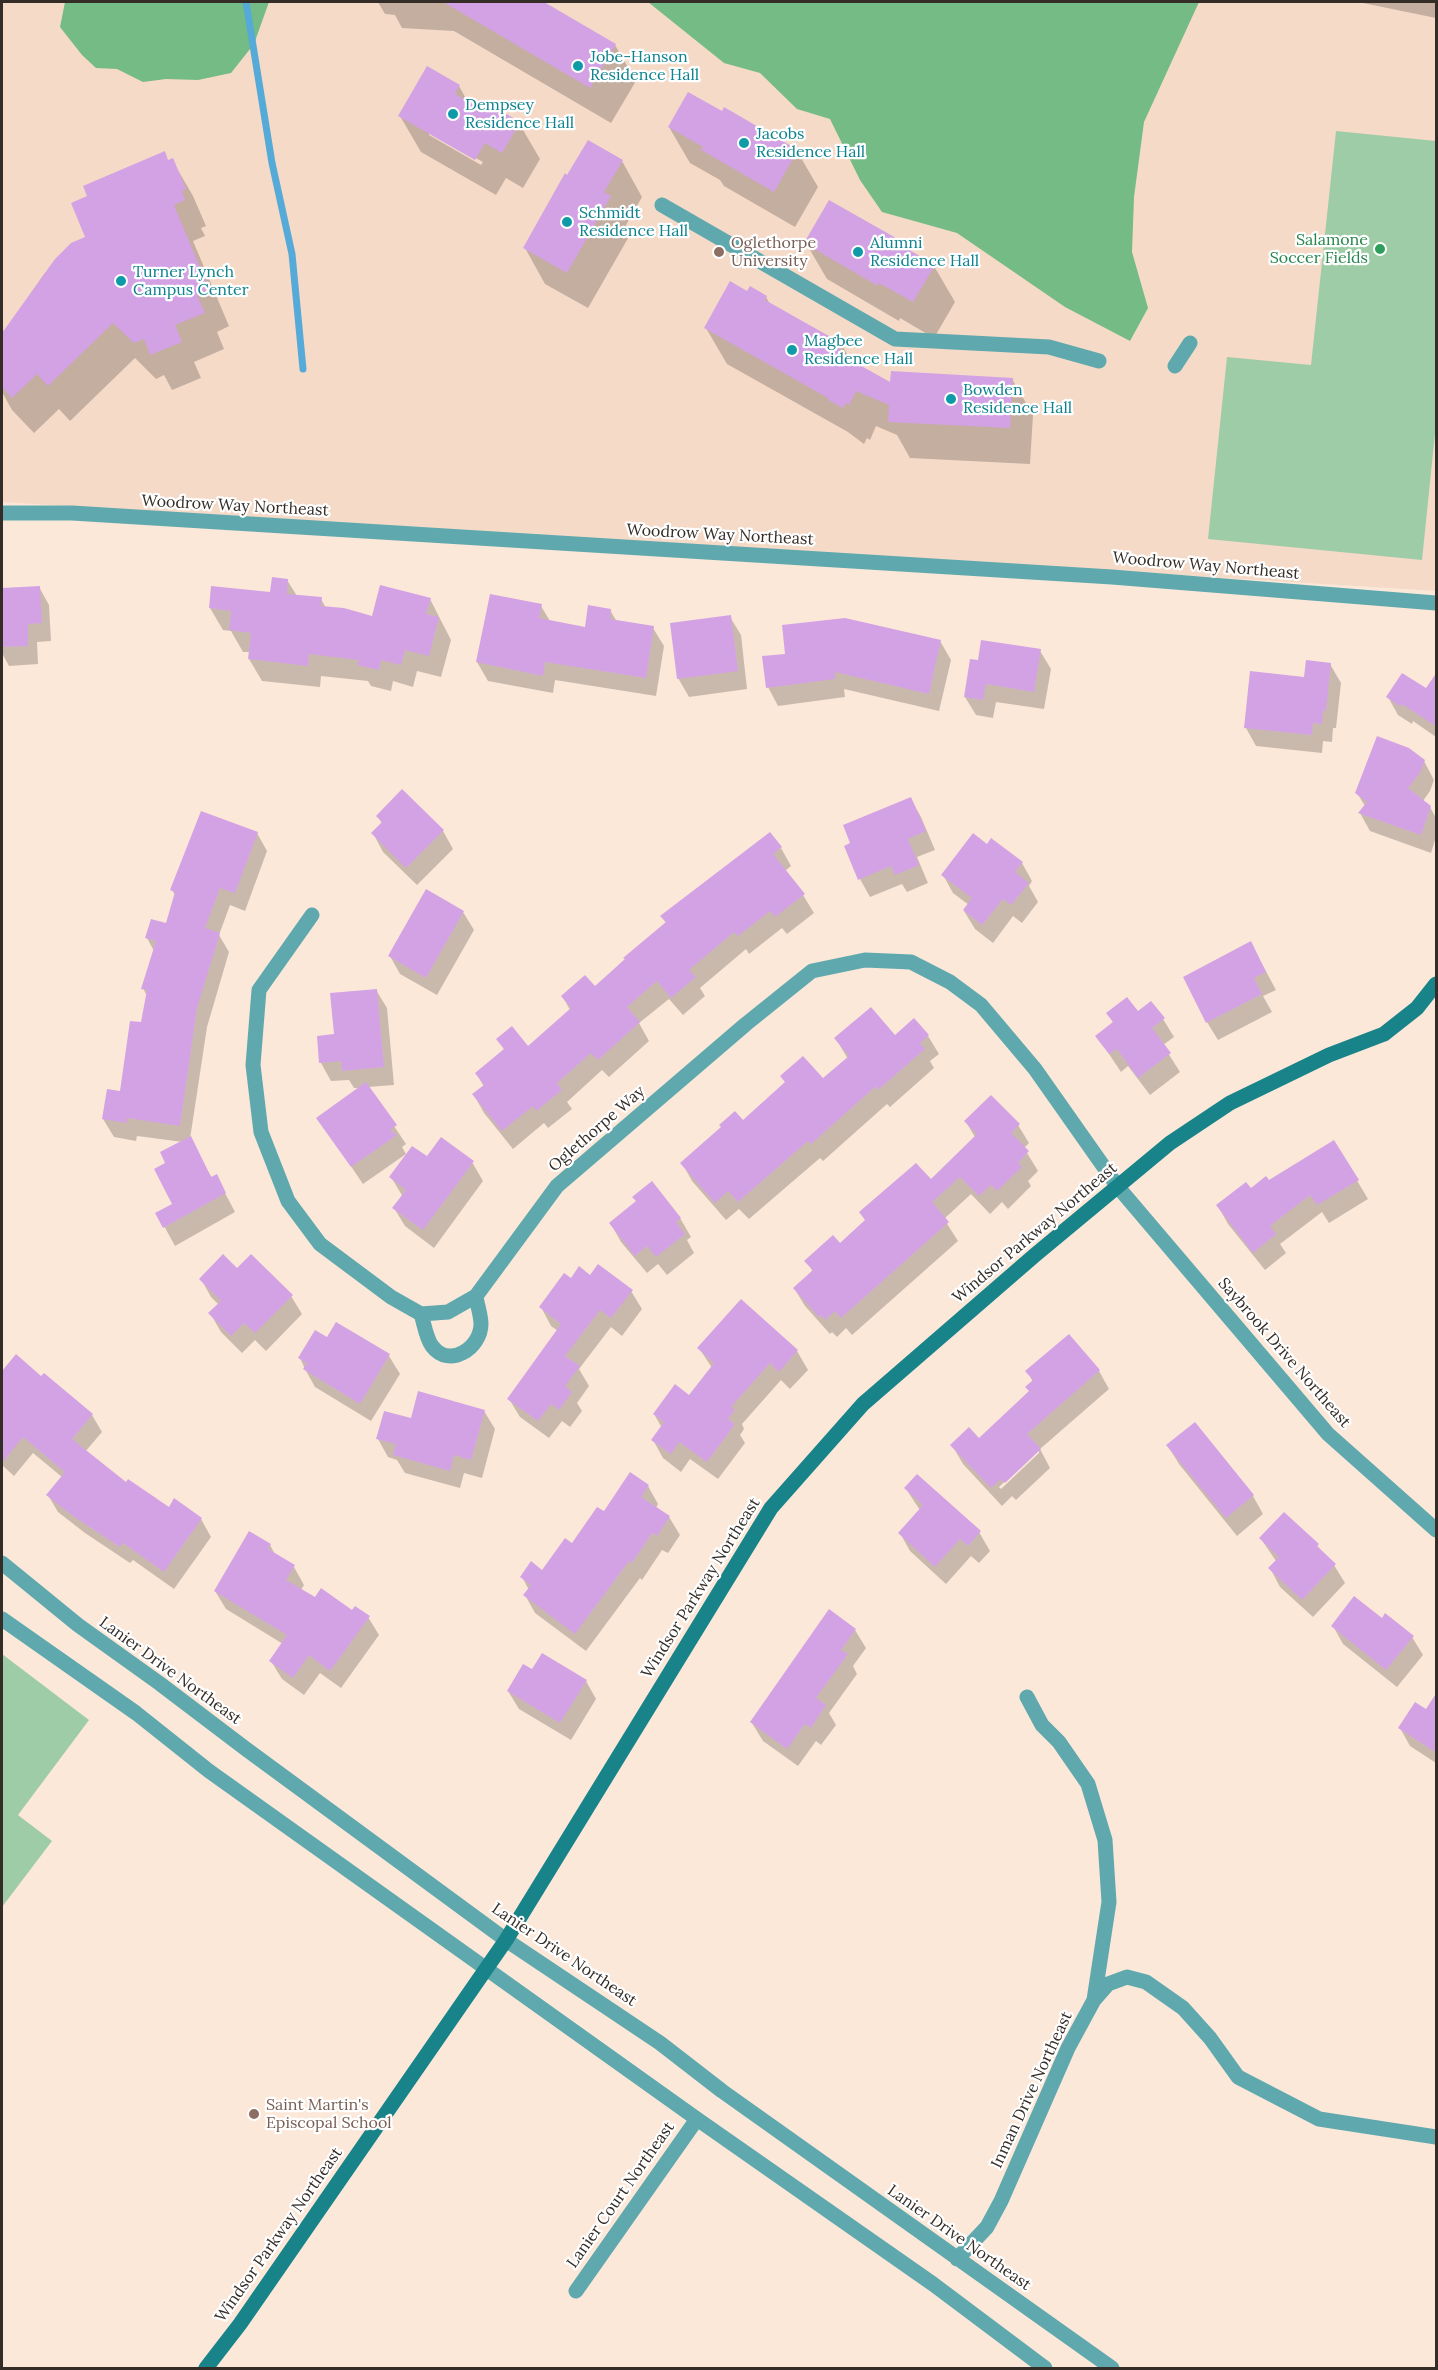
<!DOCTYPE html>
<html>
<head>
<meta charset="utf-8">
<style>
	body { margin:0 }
	#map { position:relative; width:1438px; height:2370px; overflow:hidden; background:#fce8d9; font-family:Lora,serif }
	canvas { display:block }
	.frame { position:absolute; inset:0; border:3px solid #342d27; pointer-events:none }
</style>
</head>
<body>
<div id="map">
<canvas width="1438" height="2370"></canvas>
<div class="frame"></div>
</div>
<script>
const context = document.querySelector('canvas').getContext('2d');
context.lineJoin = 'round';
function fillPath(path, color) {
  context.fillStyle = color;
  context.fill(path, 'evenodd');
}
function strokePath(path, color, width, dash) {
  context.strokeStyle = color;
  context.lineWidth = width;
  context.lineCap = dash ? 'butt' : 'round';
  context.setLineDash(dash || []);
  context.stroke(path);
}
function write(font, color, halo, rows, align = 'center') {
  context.font = font + ' Lora,serif';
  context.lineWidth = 4.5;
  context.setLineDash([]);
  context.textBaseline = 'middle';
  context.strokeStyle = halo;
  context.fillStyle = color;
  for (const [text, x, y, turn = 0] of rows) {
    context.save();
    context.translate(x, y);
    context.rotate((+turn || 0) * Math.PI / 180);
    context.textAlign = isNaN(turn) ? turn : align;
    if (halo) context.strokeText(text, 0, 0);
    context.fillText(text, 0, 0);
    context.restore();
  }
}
fillPath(new Path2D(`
	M2,2H1436V591L2,502Z`), '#f5dac8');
fillPath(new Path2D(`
	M1336,131L1436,141V424L1422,560L1208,539L1227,357L1311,365Z
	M2,1654L89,1720L18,1815L52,1841L2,1907Z`), '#9ecca7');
fillPath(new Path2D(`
	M65,2H269L254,44L231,73L198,80L166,79L143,82L117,69L96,68L82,55L60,27Z
	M648,2H1199L1144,122L1134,197L1132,252L1148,308L1130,341L1065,307L957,233L882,212L860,180L830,119L797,109L760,73L724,63Z`), '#75bb85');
fillPath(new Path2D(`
	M378,2H541L615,45L636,81L611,123L454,31L402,28L395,15L385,14Z
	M1363,3L1436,2V18Z
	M459,86L469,104L487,114L519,123L540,159L523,188L506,178L496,195L421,152L400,116ZM429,132L483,162L481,165L429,135Z
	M669,127L797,151L818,187L795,227L724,186L720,180L690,163Z
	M172,160L193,196L206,226L201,228L205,236L193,241L229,326L217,332L224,349L194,362L201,378L172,390L164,375L156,379L135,358L70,421L59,409L34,433L12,410L2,392V337L44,274Z
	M622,161L642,197L626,225L631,233L588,308L545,284L525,248Z
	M806,243H902L905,249L934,266L955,302L934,338L900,318L899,321L827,279Z
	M748,293L766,297L771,306L842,345L852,363L892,384L1012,379L1033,415L1030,464L910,458L897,435L876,426L870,440L867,438L864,444L848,432L727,364L706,328Z
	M287,580L297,596L321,599L326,608L373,618L430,599L451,640L441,677L417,671L413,687L393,681L391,691L371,686L368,681L321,676L320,687L262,681L249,659L250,652H243L231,631L223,630L210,608L271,594Z
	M39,587L49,605L51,641L37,642L38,664L9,666L2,653V589Z
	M541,606L550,621L586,628L610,610L617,622L653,628L664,646L656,696L555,680L553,693L488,681L477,662Z
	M730,617L741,635L747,689L689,697L678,678Z
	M940,641L951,660L939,711L844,689L845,697L778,706L768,687Z
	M1040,651L1051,669L1044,709L996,702L993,718L976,715L965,697L979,662Z
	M1330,664L1341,683L1336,728H1333L1332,742L1323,741L1322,753L1256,746L1246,728L1305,679Z
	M1436,682V737L1413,721L1412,724L1398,715L1388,697L1426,690Z
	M1424,761L1434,780L1430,791L1423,801L1430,807L1436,818V837L1431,853L1370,831L1360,813L1365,806L1357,793Z
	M911,799L921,817L935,850L917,857L928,883L907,892L902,884L870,897L860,879Z
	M378,816L443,831L453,849L417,885L383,852L373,833L382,824Z
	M257,833L267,851L245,911L230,905L219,935L229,952L207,1027L190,1139L212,1178L216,1176L235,1212L175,1246L157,1213L174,1205L167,1164L183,1142L137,1136L136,1141L114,1137L103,1119L121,1093L143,1024L147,996L143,988L154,951L147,938L167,925L175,895L172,890Z
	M987,846L1022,863L1032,881L1029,886L1038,902L1022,923L1013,916L993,943L975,929L964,911L969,905L953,893L943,875Z
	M781,848L791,866L785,871L803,895L814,913L787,934L782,928L749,954L746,949L700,988L705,996L683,1015L669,999L639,1023L649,1041L609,1077L602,1070L567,1102L572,1109L548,1128L544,1123L513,1149L484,1113L474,1095L484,1087L477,1074L505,1051L498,1039L527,1048L570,1010L563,997L595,988L666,923L662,917Z
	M463,912L474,930L437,995L400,974L390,956Z
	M1261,962L1276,990L1263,996L1272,1012L1218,1040L1207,1022Z
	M376,990L387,1008L394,1085L368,1087L406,1144L402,1147L406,1154L363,1184L318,1118L360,1088H354L349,1080L331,1081L321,1063L319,1037L336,1035Z
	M1138,1013L1163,1019L1174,1037L1163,1045L1180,1072L1150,1095L1128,1066L1121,1072L1097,1036L1114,1024L1108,1014Z
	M914,1020L928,1036L939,1054L930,1061L934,1068L890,1107L887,1104L823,1161L820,1158L749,1219L739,1209L726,1220L692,1181L682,1163L743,1122L823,1081L848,1059L836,1039L895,1037Z
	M966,1122L1018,1125L1029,1143L1024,1148L1038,1171L1028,1181L1031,1186L1008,1209L1002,1202L990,1214L971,1194L944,1219L958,1241L852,1335L846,1328L837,1337L832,1332L830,1334L805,1306L794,1288L813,1272L806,1261L840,1245L866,1221L861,1213L931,1182L975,1137Z
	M1334,1142L1368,1199L1329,1223L1322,1212L1280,1244L1286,1253L1265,1270L1228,1224L1218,1206L1269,1182Z
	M472,1162L483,1181L434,1248L405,1226L394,1208L403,1197L391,1177Z
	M637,1202L680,1218L691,1237L687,1240L694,1253L667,1275L658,1264L647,1273L621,1242L611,1224Z
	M237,1270L291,1296L302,1314L266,1351L255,1340L242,1353L221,1332L210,1313L219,1305L211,1297L201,1279Z
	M590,1277L631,1291L642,1309L622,1336L611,1327L579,1369L589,1386L577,1403L582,1411L570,1427L562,1421L549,1438L520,1417L509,1399L558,1331L551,1326L541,1307L571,1280Z
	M741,1301L797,1351L808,1370L790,1389L781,1380L742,1424L744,1429L740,1435L745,1443L718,1479L690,1459L681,1472L663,1458L653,1440L662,1428L654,1414L690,1397L712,1368L699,1348Z
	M1069,1336L1099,1371L1109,1389L1040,1449L1050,1468L1016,1500L1012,1496L1002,1506L963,1464L952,1445L979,1440L1030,1392L1033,1382L1027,1371ZM1039,1449V1453L1001,1489L999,1487Z
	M327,1339L389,1356L400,1374L371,1421L315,1387L305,1369L300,1358Z
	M17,1357L41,1378L92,1415L102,1432L85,1452L126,1484L169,1509L175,1501L201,1519L211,1537L174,1589L133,1560L130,1563L85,1533L58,1512L48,1495L62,1477L33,1453L14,1476L2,1465V1374Z
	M484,1411L495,1429L482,1478L464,1473L460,1488L405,1473L397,1460L388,1457L378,1439L412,1420Z
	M1194,1424L1253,1496L1263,1514L1237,1536L1179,1464L1168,1446Z
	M648,1486L658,1504L656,1508L669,1517L680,1535L668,1553L662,1550L642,1580L640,1578L586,1651L535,1613L525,1595L529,1590L522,1577L543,1572L604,1513Z
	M906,1489L979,1532L990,1551L979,1563L971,1556L946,1584L910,1551L900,1533L920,1510Z
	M1261,1539L1317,1545L1323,1554L1334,1565L1345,1583L1313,1617L1280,1587L1270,1568L1276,1561Z
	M270,1545L276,1556L294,1567L304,1585L301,1590L315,1599L368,1617L379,1635L341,1688L320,1673L304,1695L282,1679L271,1661L283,1644L226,1609L215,1591Z
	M1382,1620L1412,1637L1423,1655L1397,1687L1343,1644L1333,1626Z
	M855,1630L866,1648L853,1666L857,1674L829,1713L836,1725L821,1745L816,1741L798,1766L763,1741L752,1723Z
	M533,1671L586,1681L596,1699L571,1740L519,1709L508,1691Z
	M1436,1695V1763L1410,1746L1400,1728L1426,1711Z`), '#0003');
strokePath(new Path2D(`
	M246,2L272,163L292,254L303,369`), '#56aad8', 7);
fillPath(new Path2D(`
	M443,2H544L616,44L590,88Z
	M427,66L460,85L455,94L486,112L490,104L520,122L502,153L485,143L475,160L398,116Z
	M688,92L722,111L724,107L798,150L774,192L701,150L703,147L668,127Z
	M588,140L623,160L604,192L611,196L567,273L523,248L565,173L567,175Z
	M165,151L168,160L173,158L186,189L182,191L185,200L174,205L209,289L197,295L205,313L175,325L182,342L150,355L144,339L134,343L113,323L48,386L37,374L12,398L2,387V333L55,259L71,243L85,237L71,203L87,196L83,186Z
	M829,200L903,242L901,245L935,265L913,302L879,283L878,286L804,243Z
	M730,281L747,291L750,286L767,296L765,300L843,344L838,353L890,382L891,371L1013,378L1010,428L888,422L889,405L856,391L849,405L846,403L843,408L828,400V398L704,328Z
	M272,577L288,579L287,594L322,597L321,606L344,608L372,616L380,585L431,598L426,614L439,617L429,656L405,650L401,665L381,660L379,670L357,665L359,660L309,654L308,666L248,659L251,633L229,630L231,611L209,608L211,586L270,592Z
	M40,586L42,623L28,624V646L2,647V588Z
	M490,594L542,604L539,618L585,627L588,605L611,609L610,619L654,626L646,678L545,662L543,676L476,662Z
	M731,615L738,671L677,679L670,623Z
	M845,618L941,640L929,694L835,672V679L766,688L762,656L785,654L782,625Z
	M981,640L1041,649L1034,692L986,684L983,700L964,697L970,659L978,660Z
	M1306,660L1331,663L1326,711L1323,710L1322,724L1313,723L1312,735L1244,728L1250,671L1304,677Z
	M1437,672V727L1402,704L1401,707L1386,697L1402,673L1426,688Z
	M1377,736L1409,748L1425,760L1420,773L1408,788L1431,806L1421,835L1358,813L1367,802L1355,793Z
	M402,789L444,830L406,868L371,833L382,822L376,816Z
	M911,797L926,831L908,839L919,865L895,875L891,866L858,880L844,846L850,843L843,825Z
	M201,811L258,832L235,893L220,888L205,928L220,933L197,1008L180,1126L127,1118V1123L102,1119L107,1089L120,1091L130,1021L141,1022L147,990L141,989L156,941L145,938L151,919L166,923L175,892L170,890Z
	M770,832L782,847L773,854L805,894L775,917L770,911L738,936L734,932L689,970L696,977L671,998L657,981L627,1007L640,1022L598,1060L591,1053L557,1083L562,1090L536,1111L533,1106L502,1131L472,1094L484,1085L475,1073L504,1049L496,1039L512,1026L528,1046L571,1008L561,996L585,975L595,986L625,959L623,958L666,922L660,916Z
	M973,833L987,844L991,838L1023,862L1015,872L1029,883L1011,905L1003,899L982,925L963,910L972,898L941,875Z
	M426,889L464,911L426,978L388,956Z
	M1251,941L1266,972L1254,978L1262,994L1206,1023L1183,977Z
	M377,989L384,1067L342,1071L341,1061L319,1063L317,1036L334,1034L330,993Z
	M1127,997L1138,1011L1151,1001L1165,1018L1152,1028L1171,1053L1138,1078L1117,1049L1109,1054L1095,1036L1113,1022L1106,1013Z
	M871,1007L895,1035L914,1018L929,1035L920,1043L925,1049L878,1090L876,1086L811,1144L808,1141L738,1202L728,1191L715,1203L680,1163L721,1127L719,1125L735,1111L743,1120L785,1082L780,1076L803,1056L823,1078L849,1056L834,1038Z
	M366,1082L397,1125L390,1130L397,1135L351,1167L316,1118Z
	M991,1095L1020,1124L1011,1133L1029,1151L1018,1163L1022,1167L997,1191L991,1185L979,1196L960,1177L932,1202L949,1222L841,1318L835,1311L825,1320L821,1315L819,1317L793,1288L813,1270L804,1261L833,1235L840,1243L865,1220L859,1212L916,1163L931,1179L977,1134L964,1121Z
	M191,1136L211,1177L217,1174L226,1193L163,1228L155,1213L172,1204L154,1169L165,1163L160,1152Z
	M441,1137L474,1161L423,1230L392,1208L406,1190L389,1177L412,1146L427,1156Z
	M1334,1140L1359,1180L1317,1205L1310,1195L1270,1226L1276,1234L1253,1253L1216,1205L1246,1182L1251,1188L1266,1176L1269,1180Z
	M652,1181L681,1218L676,1222L685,1234L656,1257L647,1246L635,1256L609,1223L636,1201L632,1197Z
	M223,1254L237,1268L251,1254L293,1295L255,1333L244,1323L231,1336L208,1313L221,1301L199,1279Z
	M598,1264L633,1290L611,1318L600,1310L565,1356L580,1366L565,1386L572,1392L559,1410L551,1404L538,1421L507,1399L561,1324L539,1307L564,1273L571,1278L579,1266L590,1275Z
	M741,1299L798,1350L779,1372L770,1363L731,1407L735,1410L728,1419L735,1424L707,1462L679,1442L671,1454L651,1440L664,1422L653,1414L675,1384L689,1395L714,1363L697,1348Z
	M336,1322L390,1354L360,1404L303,1369L307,1363L298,1358L315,1330L327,1337Z
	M1069,1334L1100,1370L1027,1434L1041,1449L1005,1483L1001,1479L991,1488L950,1445L969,1427L979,1438L1029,1391L1025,1387L1033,1380L1025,1371Z
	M16,1354L41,1376L44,1373L93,1414L72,1439L126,1482L128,1479L169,1507L174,1498L202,1518L164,1572L123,1543L120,1547L73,1516L46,1495L65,1472L23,1437L2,1463V1371Z
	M418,1391L485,1410L471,1460L454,1455L450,1471L393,1455L396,1444L376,1439L384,1411L411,1418Z
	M1195,1422L1254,1495L1226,1518L1166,1445Z
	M630,1472L649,1485L641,1497L670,1516L657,1536L652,1533L632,1563L629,1561L575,1634L523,1595L531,1585L520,1577L531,1561L542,1570L565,1538L572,1543L597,1507L604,1511Z
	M917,1474L981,1531L968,1546L960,1539L935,1567L898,1533L923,1505L904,1488Z
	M1284,1512L1319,1544L1317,1546L1336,1564L1302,1600L1268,1568L1279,1557L1259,1538Z
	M249,1531L271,1544L268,1549L295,1565L286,1580L315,1597L321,1588L352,1610L355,1606L370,1616L330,1671L309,1655L293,1678L269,1661L287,1635L214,1591Z
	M1354,1596L1382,1618L1385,1613L1414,1636L1386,1670L1331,1626Z
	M829,1609L856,1629L841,1650L848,1654L816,1698L826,1705L811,1728L805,1724L787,1749L750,1722Z
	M542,1653L587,1680L560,1723L507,1691L523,1664L532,1669Z
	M1437,1692V1753L1398,1728L1415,1702L1426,1709Z`), '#d3a2e4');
strokePath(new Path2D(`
	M662,205L895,339L1049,347L1099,361
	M1175,366L1190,343
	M2,513H72L1112,577L1436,603
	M312,915L259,990L253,1065L261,1132L288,1201L320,1244L391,1297L421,1314L448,1312L476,1296L557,1186L746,1024L812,971L865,960L911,962L950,982L981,1005L1035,1069L1118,1187L1328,1434L1436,1530
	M421,1314C424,1323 426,1338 432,1346C449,1369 481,1348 481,1324C481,1315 477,1305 476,1296
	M2,1563L78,1625L159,1683L246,1749L506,1940L660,2043L722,2091L1112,2368
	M2,1619L136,1713L209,1771L697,2119L933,2284L1045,2368
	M1027,1697L1042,1725L1059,1742L1088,1784L1105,1840L1109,1902L1094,2000
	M957,2259L987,2227L1001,2201L1068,2048L1094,2000L1108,1984L1127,1977L1146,1982L1183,2008L1210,2038L1238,2077L1319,2119L1436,2137
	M576,2291L697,2119`), '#5fa9ae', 15);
strokePath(new Path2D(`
	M206,2368L240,2324L506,1940L771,1508L863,1404L1035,1255L1170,1143L1230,1103L1329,1055L1384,1034L1417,1008L1436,984`), '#18848a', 15);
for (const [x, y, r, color] of [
	[578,66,6,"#0f9aa8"],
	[453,114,6,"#0f9aa8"],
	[744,143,6,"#0f9aa8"],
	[567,222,6,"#0f9aa8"],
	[1380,249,6,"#2e9e5b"],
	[719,252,6,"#8d6e63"],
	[858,252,6,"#0f9aa8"],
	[121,281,6,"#0f9aa8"],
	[792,350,6,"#0f9aa8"],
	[951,399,6,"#0f9aa8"],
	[254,2114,6,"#8d6e63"]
]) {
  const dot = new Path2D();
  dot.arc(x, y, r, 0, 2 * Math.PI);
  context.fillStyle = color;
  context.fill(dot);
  strokePath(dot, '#fff', 2);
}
write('16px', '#0d838f', '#fff', [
	["Jobe-Hanson",590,57],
	["Residence Hall",590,75],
	["Dempsey",465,105],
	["Residence Hall",465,123],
	["Jacobs",756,134],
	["Residence Hall",756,152],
	["Schmidt",579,213],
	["Residence Hall",579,231],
	["Alumni",870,243],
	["Residence Hall",870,261],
	["Turner Lynch",133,272],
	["Campus Center",133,290],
	["Magbee",804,341],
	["Residence Hall",804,359],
	["Bowden",963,390],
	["Residence Hall",963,408]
], 'left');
write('16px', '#27864d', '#fff', [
	["Salamone",1368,240],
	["Soccer Fields",1368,258]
], 'right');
write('16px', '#785e54', '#fff', [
	["Oglethorpe",731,243],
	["University",731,261],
	["Saint Martin's",266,2105],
	["Episcopal School",266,2123]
], 'left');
write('16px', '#342d27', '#fff', [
	["Woodrow Way Northeast",235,506,3],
	["Woodrow Way Northeast",720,535,3],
	["Woodrow Way Northeast",1206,566,5],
	["Oglethorpe Way",597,1129,-41],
	["Windsor Parkway Northeast",1035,1233,-40],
	["Saybrook Drive Northeast",1284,1353,49],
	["Windsor Parkway Northeast",701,1588,-58],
	["Lanier Drive Northeast",170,1671,36],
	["Lanier Drive Northeast",564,1955,34],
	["Inman Drive Northeast",1032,2090,-65],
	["Lanier Court Northeast",621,2195,-55],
	["Windsor Parkway Northeast",279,2235,-55],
	["Lanier Drive Northeast",959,2238,35]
]);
</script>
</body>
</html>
